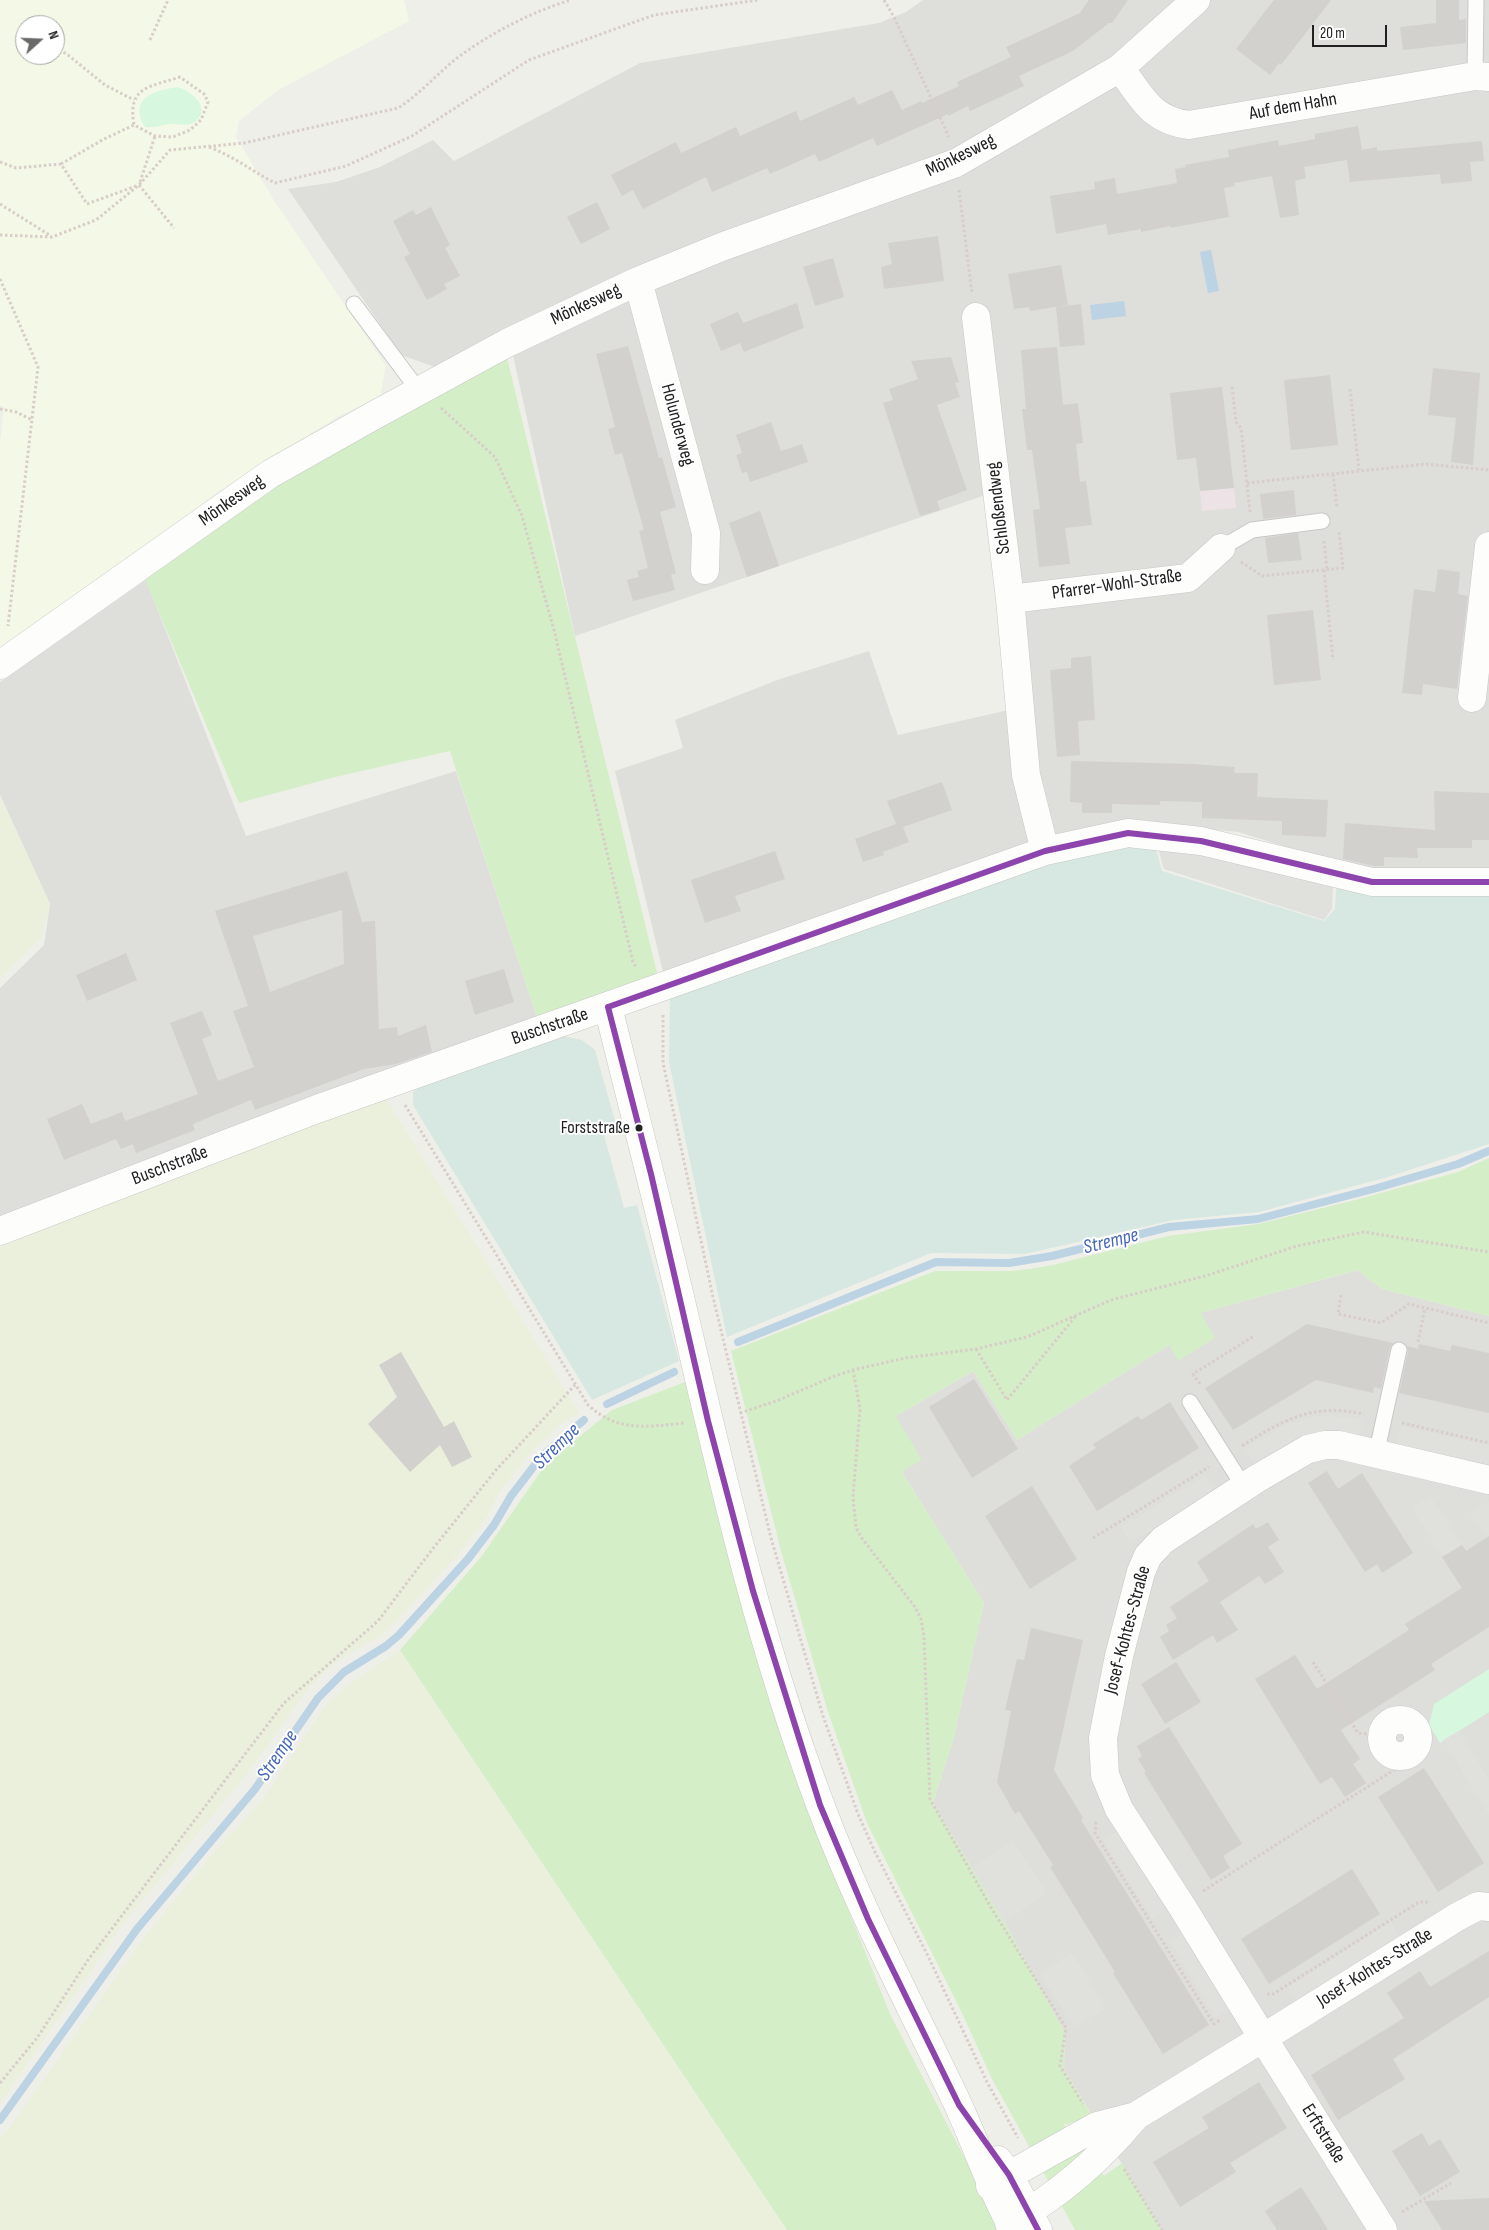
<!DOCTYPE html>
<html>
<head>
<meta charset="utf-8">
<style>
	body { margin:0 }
	#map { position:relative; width:1489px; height:2230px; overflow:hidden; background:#efefea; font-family:"Sofia Sans Condensed",sans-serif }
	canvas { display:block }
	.north { position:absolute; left:15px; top:15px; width:50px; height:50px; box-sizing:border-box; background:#fff; border:1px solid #a6a6a6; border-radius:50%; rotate:70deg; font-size:14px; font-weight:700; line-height:20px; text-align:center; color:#212121 }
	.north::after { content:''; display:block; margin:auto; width:18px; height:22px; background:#696967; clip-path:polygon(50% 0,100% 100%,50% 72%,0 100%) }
	.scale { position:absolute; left:1312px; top:25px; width:75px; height:22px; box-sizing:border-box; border:2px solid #212121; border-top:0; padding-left:6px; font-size:15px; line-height:18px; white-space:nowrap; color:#212121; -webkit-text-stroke:4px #fff; paint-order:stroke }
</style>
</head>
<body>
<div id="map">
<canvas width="1489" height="2230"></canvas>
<div class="north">N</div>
<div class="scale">20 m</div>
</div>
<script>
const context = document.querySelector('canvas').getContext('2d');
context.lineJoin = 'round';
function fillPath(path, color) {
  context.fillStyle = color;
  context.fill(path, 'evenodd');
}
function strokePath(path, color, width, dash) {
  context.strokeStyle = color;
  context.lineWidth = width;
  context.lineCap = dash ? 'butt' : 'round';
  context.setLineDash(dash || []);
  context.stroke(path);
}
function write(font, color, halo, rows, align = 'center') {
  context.font = font + ' "Sofia Sans Condensed",sans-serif';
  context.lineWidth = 4;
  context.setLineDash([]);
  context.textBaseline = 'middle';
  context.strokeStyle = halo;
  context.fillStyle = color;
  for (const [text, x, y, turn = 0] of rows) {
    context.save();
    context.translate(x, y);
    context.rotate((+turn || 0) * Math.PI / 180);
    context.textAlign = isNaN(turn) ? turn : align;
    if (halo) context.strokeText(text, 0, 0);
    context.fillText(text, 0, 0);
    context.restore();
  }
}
fillPath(new Path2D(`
	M923,0H1489V873L1384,877L1238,832L1123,821L925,879L663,972L615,771L683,748L675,720L780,679L869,651L898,735L1031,705L1006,488L575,636L512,351L438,368L401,355L288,189L336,182L380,167L433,140L454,161L640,63L879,23L906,12Z
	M146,580L246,836L456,771L539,1024L0,1221V988L44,945L50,904L0,795V682Z
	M1358,1270L1382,1289L1489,1316V2230H1162L1064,2069L1065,2033L1005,1923L933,1803L954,1737L984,1603L902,1472L896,1416L973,1371L1017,1440L1169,1345L1214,1338L1200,1313Z`), '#dededb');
fillPath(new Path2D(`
	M1234,488L1236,508L1202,511L1200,491Z`), '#ede3e7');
fillPath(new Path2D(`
	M0,0H404L409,21L278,90L239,121L236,137L273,199L386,366L380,397L339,416L221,490L0,652V443L4,407L0,405ZM25,25H55V55H25Z`), '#f4f8e6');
fillPath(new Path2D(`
	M0,795L50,904L42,937L0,979Z
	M384,1095L579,1412L561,1424L534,1449L500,1491L486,1518L461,1551L392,1626L381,1635L338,1661L310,1686L244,1778L123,1924L0,2104V1247Z
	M400,1650L787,2230H0V2138L9,2128L145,1936L213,1853L263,1799L324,1707L349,1684Z`), '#ebf0dd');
fillPath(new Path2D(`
	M505,350L659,981L539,1024L450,751L335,777L239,803L142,572L283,467Z
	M1489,1158V1316L1382,1289L1357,1270L1201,1313L1215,1338L1178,1361L1169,1345L1017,1440L973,1371L896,1416L922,1460L902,1472L984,1603L954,1737L933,1803L1005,1923L1065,2033L1064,2069L1091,2114L1067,2125L1063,2123L1104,2176L1122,2163L1162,2230H1075L992,2079L961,2011L867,1823L828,1712L781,1551L731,1351L935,1271H1011L1029,1269L1053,1265L1168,1236L1258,1224L1355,1200L1458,1172Z
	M685,1382L737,1590L806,1805L890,2014L1002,2230H787L400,1650L481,1557L546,1464L612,1410Z`), '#d4eec7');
fillPath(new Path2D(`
	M1155,845L1162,871L1324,921L1335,909L1336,888L1391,892H1489V1144L1388,1177L1259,1212L1174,1220L1025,1254L931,1253L727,1337L669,1062L670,998L1079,852Z
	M563,1036L582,1040L595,1050L615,1121L601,1124L624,1208L637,1205L679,1361L592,1400L413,1105V1092L421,1085Z`), '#d7e7e1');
fillPath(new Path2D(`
	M177,87C190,90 212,107 196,121C188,128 177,123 168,124C160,126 154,128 145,127C128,98 154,91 177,87Z
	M1489,1669V1712L1440,1743L1429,1725L1434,1704Z`), '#d7f7de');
fillPath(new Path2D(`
	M1157,845L1207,853L1333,887L1332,909L1324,920L1164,869Z
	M1320,1416L1364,1418L1359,1435L1322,1433L1256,1466L1245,1450L1284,1425Z
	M1401,1426L1489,1445V1465L1397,1445Z
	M1205,1475L1215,1491L1130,1543L1121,1527Z
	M1431,1496L1462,1545L1442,1557L1412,1508Z
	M1489,1501V1536L1486,1538L1470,1513Z
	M1459,1731L1489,1780V1816L1443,1740Z
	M1120,1830L1169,1909L1152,1919L1103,1840Z
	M1013,1841L1047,1892L1005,1923L972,1867Z
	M1391,1922L1400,1936L1297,2001L1288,1987Z
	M1183,1933L1230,2009L1215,2018L1169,1941Z
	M1072,1953L1106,2008L1074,2028L1040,1973Z`), '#e0e0dd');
fillPath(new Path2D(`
	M1211,250L1219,291L1208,293L1200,252Z
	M1124,301L1126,316L1092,320L1090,305Z`), '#bcd3e4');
strokePath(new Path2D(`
	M738,1342L936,1262L1009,1263L1052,1256L1169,1227L1258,1219L1377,1188L1458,1164L1489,1151
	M607,1404L674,1372
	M0,2120L137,1929L255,1789L318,1698L344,1672L386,1646L399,1635L468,1559L494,1525L511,1496L541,1457L584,1420`), '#bcd3e4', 8);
fillPath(new Path2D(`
	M1089,0H1128L1112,23H1109L1073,51L1019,76L1024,86L970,111L968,106L948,116V114L877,146L873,138L819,162L815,154L770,174L767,168L712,192L706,177L643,209L633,190L622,196L611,175L676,142L681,153L736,127L740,136L796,111L800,121L854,97L858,105L892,90L902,110L921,101L922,103L959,86L957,82L1011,57L1006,47L1080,13Z
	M1274,0H1331L1281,65L1279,63L1270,75L1236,49Z
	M1436,0H1459V20L1466,19V43L1403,50L1400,27L1436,23Z
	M1358,126L1362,150L1377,147V151L1482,141L1484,161L1470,162L1472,181L1441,184L1440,174L1350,182L1347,160L1304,167L1306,178L1295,181L1299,215L1280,218L1272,176L1234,183L1235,186L1224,188L1229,217L1170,228V226L1141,232V229L1108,235L1106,224L1056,234L1050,196L1095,189L1094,182L1115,178L1117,194L1177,183L1175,169L1186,167L1185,165L1229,157L1228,150L1278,140L1279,146L1315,139V134Z
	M597,202L610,229L581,244L567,217Z
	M431,207L450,245L445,248L460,276L444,284L447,289L427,300L404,257L410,254L393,221L413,210L416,215Z
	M938,236L944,281L884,289L881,267L892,264L888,243Z
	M833,258L844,297L815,306L803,267Z
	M1061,265L1068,305L1030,311L1029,307L1014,309L1008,274Z
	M797,303L804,328L744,352L740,343L721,351L710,324L738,312L743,323Z
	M1081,304L1085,345L1060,347L1056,307Z
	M628,346L659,458L662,457L676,507L660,512L676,573L671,575L675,590L633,601L627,580L639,577L637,571L648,568L639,531L644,530L622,453L615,455L608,429L615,427L596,354Z
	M1057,347L1063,405L1078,403L1083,443L1076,444L1080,482L1086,481L1092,525L1065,528L1070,564L1039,567L1033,510L1040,509L1032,450H1027L1022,409H1026L1021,350Z
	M951,357L959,382L955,383L960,397L937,405L967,490L937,501L940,510L920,516L883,403L893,400L889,389L918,379L911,361Z
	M1433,368L1480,373L1473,465L1451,462L1456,418L1428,415Z
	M1330,375L1338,445L1291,450L1284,380Z
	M1222,387L1234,488L1200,491L1196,458L1177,460L1170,393Z
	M771,422L781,451L802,444L808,462L750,482L747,472L742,473L736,455L742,453L736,435Z
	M1294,490L1296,515L1263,519L1260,494Z
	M760,511L779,566L747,577L729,523Z
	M1298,533L1302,560L1268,563L1265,538Z
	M1438,569L1460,572L1458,594L1468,596L1457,689L1423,684L1422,695L1402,693L1414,589L1435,592Z
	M1313,610L1321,680L1274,685L1267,615Z
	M1091,656L1095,720L1078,721L1080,755L1057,757L1050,670L1071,668V658Z
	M1071,761L1192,764L1235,767L1234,773H1258L1257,797L1328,800L1326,837L1282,835V821L1202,818V802L1160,801V805L1112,804V813H1082V803L1070,802Z
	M942,782L952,810L903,827L909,842L883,852L884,855L863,862L855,839L896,824L887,801Z
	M1434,791L1489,793V840H1472V848H1417L1418,858L1384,857V866H1374L1343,859L1345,823L1435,830Z
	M775,851L785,879L735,896L741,911L705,923L691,880Z
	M347,871L362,922L375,921L379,1029L397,1027L398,1036L426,1025L432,1052L396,1064L364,1069L255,1110L251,1100L193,1124L195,1130L136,1153L133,1144L121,1149L116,1139L64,1160L47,1119L82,1104L91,1124L122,1112L125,1121L198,1094L170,1023L202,1011L212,1035L202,1039L218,1081L254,1067L233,1011L248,1006L215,911ZM342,910L344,964L270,992L253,936Z
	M126,953L137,980L87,1001L76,975Z
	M504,969L514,1002L475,1015L465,981Z
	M1307,1324L1393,1343L1390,1348L1381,1389L1374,1387L1373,1393L1316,1380L1233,1430L1205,1388Z
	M1419,1344L1450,1351L1452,1345L1489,1353V1413L1399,1393L1408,1352L1407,1346L1418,1349Z
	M401,1352L444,1427L454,1421L472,1457L452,1467L440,1445L410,1472L368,1424L397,1397L379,1365Z
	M974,1379L1018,1449L972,1478L929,1407Z
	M1170,1402L1199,1448L1097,1511L1069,1466L1096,1448L1093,1444L1138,1416L1141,1420Z
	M1327,1471L1338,1489L1362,1473L1413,1553L1382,1573L1377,1564L1365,1572L1308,1483Z
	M1032,1486L1077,1559L1030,1589L985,1516Z
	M1268,1522L1279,1540L1268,1547L1284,1572L1265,1584L1259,1576L1220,1602L1238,1630L1217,1643L1213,1635L1173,1660L1160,1637L1169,1631L1166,1625L1177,1618L1170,1607L1209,1581L1197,1562L1253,1524L1256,1529Z
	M1489,1536V1627L1431,1664L1435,1670L1341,1730L1360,1759L1353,1764L1366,1783L1345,1797L1332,1777L1320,1784L1255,1679L1295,1655L1317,1689L1409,1630L1405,1624L1462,1588L1442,1557L1462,1545L1466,1551Z
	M1031,1628L1083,1640L1054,1770L1083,1818L1081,1820L1209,2025L1163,2054L1113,1973L1115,1972L1050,1867L1053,1865L1019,1811L1015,1814L997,1782L1011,1711L1005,1710L1017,1659L1024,1660Z
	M1176,1662L1201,1702L1165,1724L1141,1684Z
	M1169,1727L1242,1844L1223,1856L1230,1868L1211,1880L1144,1773L1146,1772L1138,1759L1142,1756L1137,1746Z
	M1424,1768L1484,1863L1438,1892L1378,1797Z
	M1352,1869L1380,1914L1269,1984L1241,1939Z
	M1489,1951V1997L1393,2059L1405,2079L1338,2120L1311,2075L1404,2018L1387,1993L1420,1971L1430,1987Z
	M1259,2082L1287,2128L1230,2163L1236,2172L1180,2207L1153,2162L1209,2128L1202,2117Z
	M1422,2133L1429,2146L1440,2139L1460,2172L1420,2196L1392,2151Z
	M1301,2187L1318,2213L1328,2230H1277L1265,2211Z
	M1489,2198V2230H1442L1424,2201Z`), '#d2d1cd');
const service = new Path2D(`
	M1475,76L1476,0
	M354,304L419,391
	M1221,548L1252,530L1322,521
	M1190,1402L1244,1487
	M1376,1455L1399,1350`);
const minor = new Path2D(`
	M1120,68C1142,97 1150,120 1189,125L1475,76L1489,77
	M638,281L706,533L705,570
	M976,317L1010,599L1026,775L1045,851
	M1010,599L1188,578L1221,548
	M0,665L270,474L371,417L507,343L638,281L724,246L956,163L1120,68L1196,0
	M1472,698L1489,546
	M608,1007C632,1104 657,1200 680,1297C720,1468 758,1640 820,1804C857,1904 907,1998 953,2094C975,2139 989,2186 1014,2230
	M0,1231L317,1109L1045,851L1128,833L1201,841L1372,882H1489
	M1382 1738a18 18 0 1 1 36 0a18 18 0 1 1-36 0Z
	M998,2160L1009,2175L1038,2230
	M990,2186L1097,2126L1136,2116L1263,2038L1181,1905L1119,1809L1105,1775L1103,1738L1119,1656L1141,1572L1148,1556L1163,1540L1258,1478L1308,1449L1325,1445H1339L1489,1480
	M1009,2223C1058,2196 1101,2158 1136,2116
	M1383,2230L1263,2038L1457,1917L1478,1906L1489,1907`);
strokePath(service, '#c8c8c6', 17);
strokePath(minor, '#c8c8c6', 29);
strokePath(new Path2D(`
	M884,0L894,17L949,137
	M24,29H25
	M150,40L168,0
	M55,47L68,55L105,85L134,100
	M209,147C233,156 252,171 275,183L346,166L412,136L529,60L654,15L758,0
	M0,162L16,168L61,164L87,204L136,186
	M61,164L104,139L134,125L155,136L173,137L190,130L201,120L208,102L204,94L180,77C150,87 127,86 134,125
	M140,182L155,136
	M139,185L174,228
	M959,190L972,293
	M0,204L51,236
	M0,235L52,237L96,220L139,185L170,150L244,143L398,108C420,94 437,74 457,58C491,33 531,12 571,0
	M0,279L38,367L8,626
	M1232,387L1236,422L1241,428L1250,512
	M1350,389L1359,470
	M441,408L495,457L522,516L554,630L633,962L636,967
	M0,409L16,412L32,420
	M1333,474L1337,508
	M1247,483L1425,464L1489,470
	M1324,541L1327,569
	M1241,562L1262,576L1343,568L1339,532
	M1324,570L1333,660
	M663,1015V1063L713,1297L771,1538L823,1716L858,1814L874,1850L928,1956L987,2082L1018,2138
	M405,1105L588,1405C617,1432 647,1427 684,1423
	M1341,1295L1338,1314L1381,1323L1409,1304L1489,1323
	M1418,1342L1425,1308
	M976,1349L1007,1400L1075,1317
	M853,1370L860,1409L853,1497L856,1528L861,1537L915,1607L921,1619L924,1636L930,1799L990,1906L1066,2028L1060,2066L1083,2104
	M1200,1384L1193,1374L1254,1336
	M740,1413L779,1400L832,1377L853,1370L905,1358L976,1349L1027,1337L1111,1300L1205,1276L1297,1246L1364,1232L1489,1252
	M1402,1423L1489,1443
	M1242,1446C1284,1419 1314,1403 1364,1414
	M1093,1538L1209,1467
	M1313,1662L1358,1733L1382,1736
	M1096,1822L1095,1833L1214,2024L1221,2019
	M1203,1891L1394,1770L1396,1756
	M1267,1994H1273L1419,1902H1426L1429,1904
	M0,2083L37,2038L88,1960L284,1703L378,1621L431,1551L496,1470L575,1385
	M1124,2169L1162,2230
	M1402,2212L1451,2183`), '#d8cdc8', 3, [2.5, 2.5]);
strokePath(service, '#fdfdfc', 15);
strokePath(minor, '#fdfdfc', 28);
strokePath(new Path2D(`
	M608,1007L651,1174L708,1421L753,1591L820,1805L868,1919L959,2105L1009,2175L1038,2230
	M608,1007L1045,851L1128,833L1201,841L1372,882H1489`), '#8e44ad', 6);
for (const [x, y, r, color] of [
	[639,1128,4.5,"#212121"]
]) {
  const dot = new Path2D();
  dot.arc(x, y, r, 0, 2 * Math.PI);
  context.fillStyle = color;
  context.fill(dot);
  strokePath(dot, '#fff', 2);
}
write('18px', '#212121', '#fff', [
	["Forststraße",630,1128]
], 'right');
write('19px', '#212121', '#fff', [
	["Auf dem Hahn",1293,107,-10],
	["Mönkesweg",961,156,-26],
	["Mönkesweg",586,305,-25],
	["Holunderweg",677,425,75],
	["Mönkesweg",232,501,-35],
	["Schloßendweg",999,508,-97],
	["Pfarrer-Wohl-Straße",1117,585,-8],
	["Buschstraße",550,1027,-19],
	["Buschstraße",170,1166,-21],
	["Josef-Kohtes-Straße",1128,1630,-75],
	["Josef-Kohtes-Straße",1375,1968,-32],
	["Erftstraße",1323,2134,58]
]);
write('italic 20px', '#4667b7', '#fff', [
	["Strempe",1111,1242,-14],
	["Strempe",557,1447,-44],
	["Strempe",278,1756,-56]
]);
</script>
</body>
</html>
